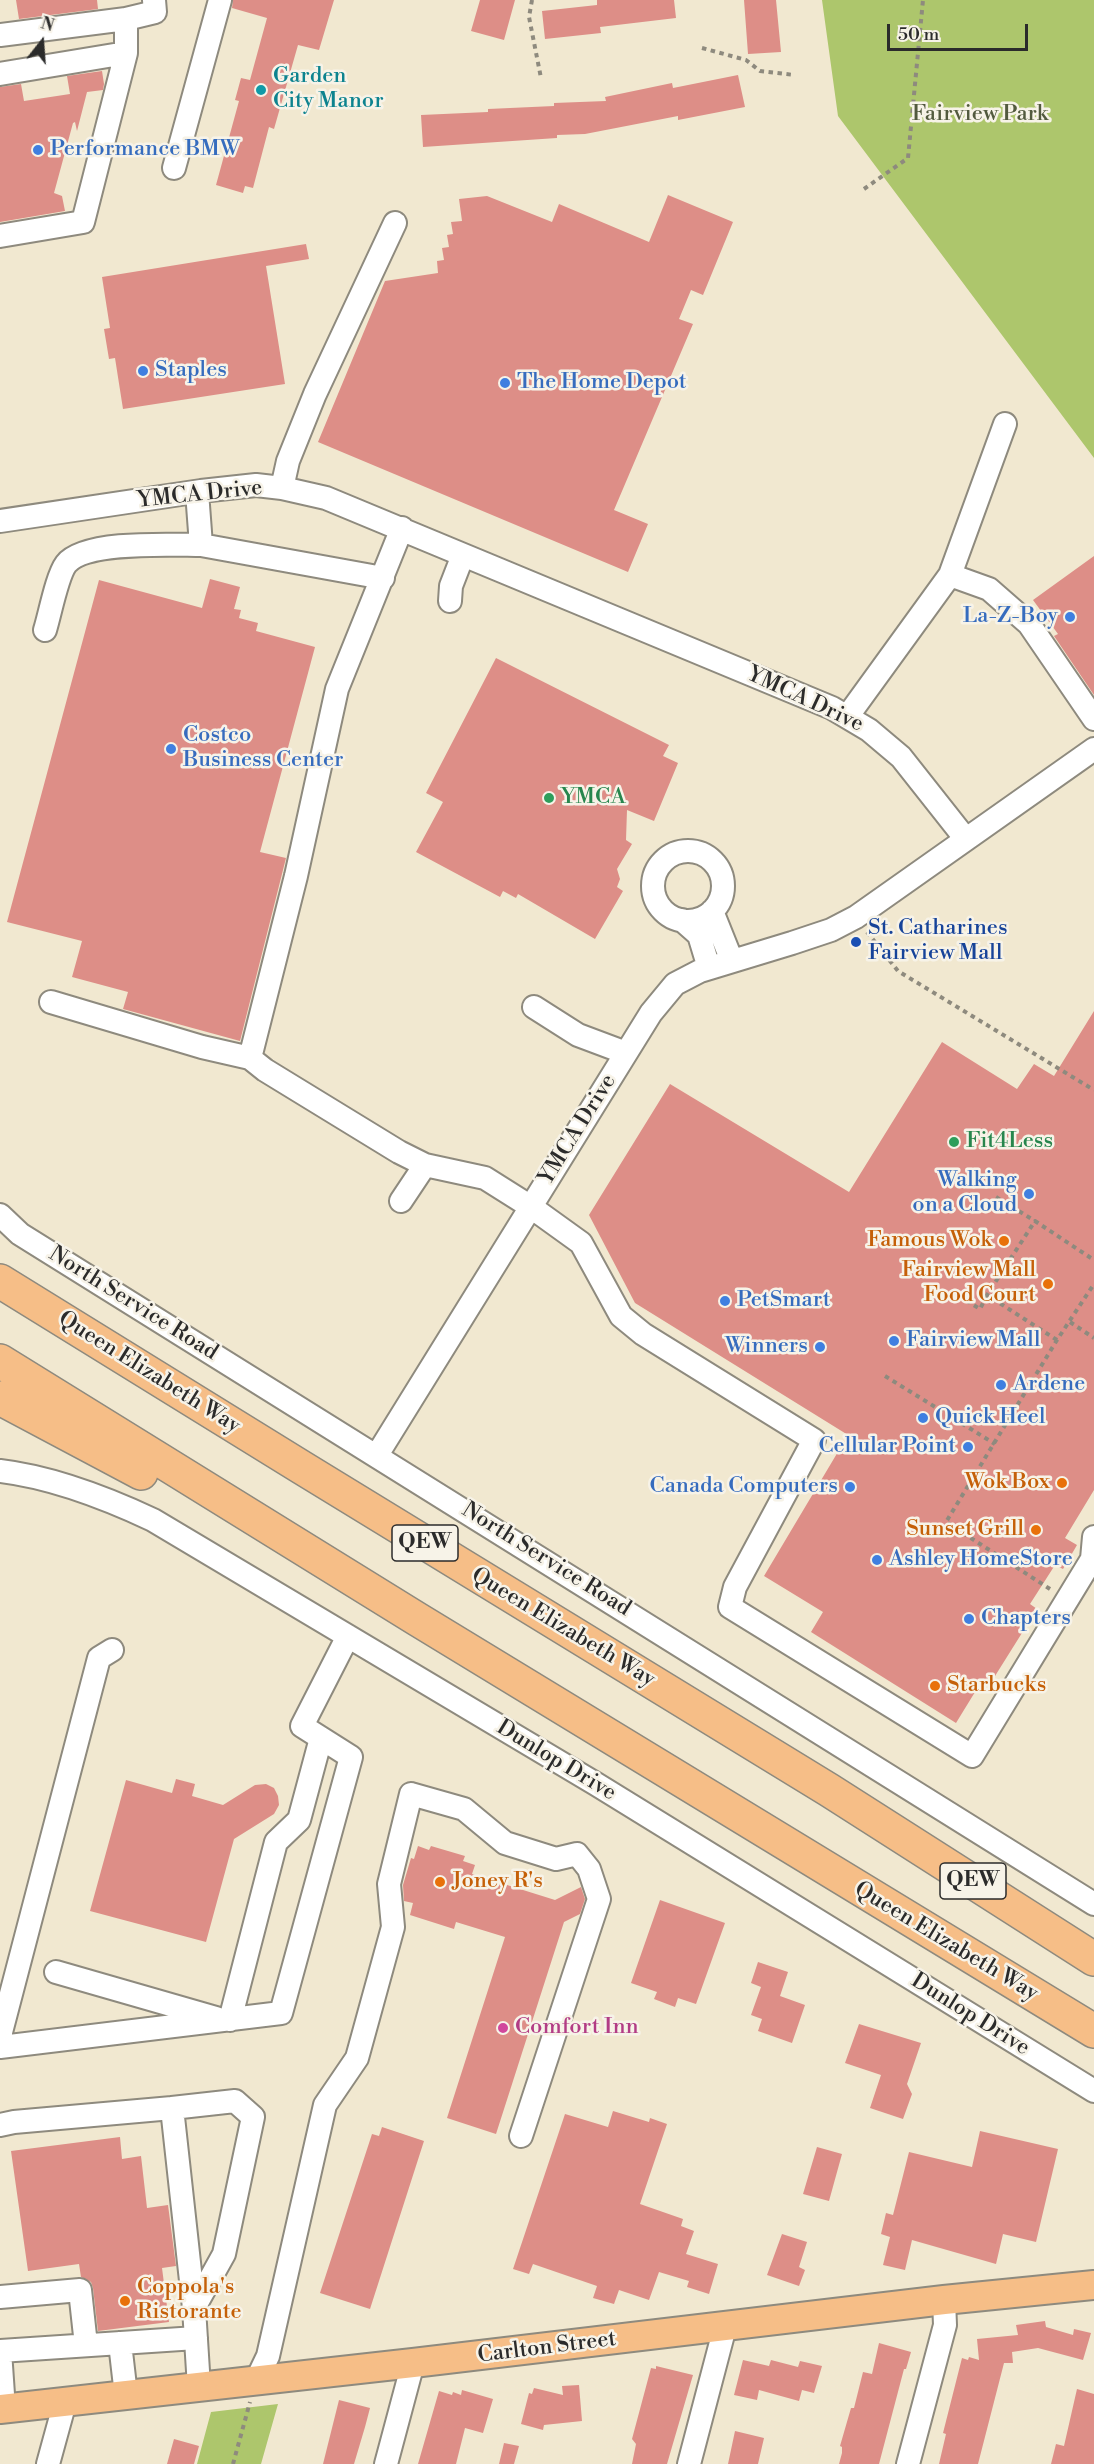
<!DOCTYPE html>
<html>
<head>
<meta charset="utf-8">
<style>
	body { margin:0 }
	#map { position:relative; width:1094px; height:2464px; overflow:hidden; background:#f1e8d0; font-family:"Libre Bodoni",serif }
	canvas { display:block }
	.north { position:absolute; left:12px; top:12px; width:60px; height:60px; -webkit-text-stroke:4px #f7f3e8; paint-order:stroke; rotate:17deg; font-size:16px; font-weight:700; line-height:24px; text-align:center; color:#2b2b2b }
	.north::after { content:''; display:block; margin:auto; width:21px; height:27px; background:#2b2b2b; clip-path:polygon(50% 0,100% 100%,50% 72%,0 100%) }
	.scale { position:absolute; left:887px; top:24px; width:141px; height:27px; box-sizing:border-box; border:3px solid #2b2b2b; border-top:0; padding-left:8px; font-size:18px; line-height:21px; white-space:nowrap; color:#2b2b2b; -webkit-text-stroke:4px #f7f3e8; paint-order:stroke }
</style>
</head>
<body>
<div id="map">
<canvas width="1094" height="2464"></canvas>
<div class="north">N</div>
<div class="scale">50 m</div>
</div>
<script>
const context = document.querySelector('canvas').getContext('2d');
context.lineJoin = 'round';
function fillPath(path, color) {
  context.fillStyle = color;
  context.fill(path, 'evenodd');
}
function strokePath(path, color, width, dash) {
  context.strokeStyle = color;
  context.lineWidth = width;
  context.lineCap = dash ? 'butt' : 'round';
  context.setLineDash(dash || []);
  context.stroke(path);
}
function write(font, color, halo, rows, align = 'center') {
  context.font = font + ' "Libre Bodoni",serif';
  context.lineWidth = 5;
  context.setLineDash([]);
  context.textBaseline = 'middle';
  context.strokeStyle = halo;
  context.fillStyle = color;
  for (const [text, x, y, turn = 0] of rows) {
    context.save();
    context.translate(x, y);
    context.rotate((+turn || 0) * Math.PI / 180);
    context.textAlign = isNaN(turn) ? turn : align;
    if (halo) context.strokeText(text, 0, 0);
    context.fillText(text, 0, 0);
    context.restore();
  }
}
fillPath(new Path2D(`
	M822,0H1094V458L838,116Z
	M278,2404L261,2464H197L211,2412Z`), '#adc66c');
fillPath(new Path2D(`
	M16,0H97L98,9L19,19Z
	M233,0H334L319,50L298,45L274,129L269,127L253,188L245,186L243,193L216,185L239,101L235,100L241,78L250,80L267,18L232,8Z
	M480,0H515L504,40L471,31Z
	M597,0H674L676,18L600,27L601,33L545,39L542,11L597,5Z
	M744,0H776L781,52L748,54Z
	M102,71L104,84L103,90L87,92L77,131L75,122L73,123L54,193L62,196L65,211L0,222V87L21,84L24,101L70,94L67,76Z
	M738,75L745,107L678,120V116L585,134L557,135V138L423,147L421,115L488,112V109L554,106V103L606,101L605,97L672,83L673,88Z
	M668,195L733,222L703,295L691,290L679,319L693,324L614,510L648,524L628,572L318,442L385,281L438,273L437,261L444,260L442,248L449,247L447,235L453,234L451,222L462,221L459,199L487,196L552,222L559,204L649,242Z
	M306,244L309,259L266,266L285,384L123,409L115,358L109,359L104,329L110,328L102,277Z
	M1094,556V695L1054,636L1058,634L1033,600Z
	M210,579L240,587L234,609L241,610L239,618L258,623L256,631L315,647L260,852L286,858L240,1041L123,1009L128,992L72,977L82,941L7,922L99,580L202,608Z
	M496,658L669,745L663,756L678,763L654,821L627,810L626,840L632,844L617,869L620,879L617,887L623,891L595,939L518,894L516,898L503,891L500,897L416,852L443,802L426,793Z
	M1094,1011V1490L1065,1538L1077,1545L1063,1569L1055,1565L1030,1604L1037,1609L990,1684L983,1679L956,1723L811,1632L823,1612L764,1576L848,1435L635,1303L589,1215L670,1084L849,1192L942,1042L1017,1089L1034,1064L1054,1076Z
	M176,1779L195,1784L192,1796L223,1805L255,1785L266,1784L274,1788L278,1796L279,1805L274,1814L234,1839L206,1942L90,1911L126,1780L172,1793Z
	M418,1846L429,1850L431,1846L465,1856L463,1861L475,1865L472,1874L555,1900L581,1887L585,1899L580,1914L564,1922L496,2134L447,2118L505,1937L456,1922L454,1929L410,1915L413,1903L404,1901L403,1885L411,1858L414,1859Z
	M660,1900L725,1923L696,2004L678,1998L675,2007L654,1999L657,1992L631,1983Z
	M758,1962L788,1972L780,1996L805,2005L792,2043L758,2031L762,2019L751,2015L761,1987L751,1983Z
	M859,2024L921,2043L907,2084L912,2094L903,2119L870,2108L881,2075L845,2063Z
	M613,2111L649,2122L650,2118L667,2124L640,2204L683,2219L681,2226L694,2231L686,2254L718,2264L709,2294L687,2287L689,2281L659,2272L649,2300L619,2290L614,2304L593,2298L597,2286L533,2264L529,2274L513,2269L565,2114L608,2127Z
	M382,2127L424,2141L370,2309L320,2293L372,2134L379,2136Z
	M980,2131L1058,2149L1036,2242L1003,2234L996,2264L912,2240L905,2270L883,2265L890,2237L881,2234L886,2213L893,2215L909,2152L972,2167Z
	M120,2137L122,2159L141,2156L147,2208L168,2205L176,2266L162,2268L169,2322L98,2331L93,2288L91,2282L81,2277L79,2264L28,2271L11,2151Z
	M817,2147L842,2154L829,2201L803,2194Z
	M782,2234L807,2242L799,2267L805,2270L799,2286L767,2275Z
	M1045,2321L1046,2327L1073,2335L1074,2329L1091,2333L1083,2360L1038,2348L1012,2352L1013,2363H1004L978,2464H939L946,2434L943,2433L962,2358L968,2360L969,2357L979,2360L977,2339L1018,2335L1016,2325Z
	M879,2343L911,2352L906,2369H904L879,2464H839L842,2453V2447L840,2446L851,2408H854L863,2372L872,2374Z
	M743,2360L769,2366L771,2360L798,2367L800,2361L822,2366L814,2393L802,2390L799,2401L759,2390L757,2400L734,2395Z
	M656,2366L693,2375L667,2464H632L636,2444L632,2439L651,2368L656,2369Z
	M579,2385L582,2421L544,2425L543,2430L521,2424L529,2393L532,2394L534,2388L563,2395L562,2386Z
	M1077,2389L1094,2394V2464H1051L1056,2444L1064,2446Z
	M462,2390L493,2399L483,2433L465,2428L456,2464H418L439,2391L452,2395L453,2392L461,2395Z
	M339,2400L370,2408L365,2427L354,2464H323Z
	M735,2431L764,2438L758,2464H728Z
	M174,2439L199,2446L194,2464H167Z
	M504,2443L519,2446L514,2464H499Z`), '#dd8e87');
const minor = new Path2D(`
	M0,35L126,19
	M126,53V19L155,12L154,0
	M0,74L126,53L83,222L0,236
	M174,168L220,0
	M282,488L288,461L315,394L395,223
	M0,521L201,491L256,485L282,488L326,498L832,708L869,730L901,757L965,838
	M201,545L383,578
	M950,575L989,589L1029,624L1094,719
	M450,601L451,586L463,555
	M45,630C50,614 57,576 66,564C85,540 172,545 201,545L197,492
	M847,717L950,575L1005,424
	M653 886a35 35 0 1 1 70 0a35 35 0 1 1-70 0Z
	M712,911L732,961
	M682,920L699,935L709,968
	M51,1002L202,1047L250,1058L296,876L337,689L402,528
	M534,1007L578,1035L626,1053
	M250,1058L265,1070L399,1152L425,1165L485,1178L531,1207L581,1243L621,1316L643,1334L814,1440L735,1587L730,1607L972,1756L1092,1559L1094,1537
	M401,1201L425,1165
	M0,1215L20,1234L1094,1904
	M377,1455L651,1013L675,984L700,971L792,943L831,930L856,917L1094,749
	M0,1471C51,1477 106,1498 153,1520L596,1784L1094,2091
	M56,1972L216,2018
	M230,2020L276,1842L299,1820L321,1738
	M0,2036L99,1658L112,1650
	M0,2047L281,2013L351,1757L302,1726L348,1636
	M0,2125L14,2122L172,2108
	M0,2297L80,2290L86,2345
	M194,2308L172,2108L235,2101L253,2117L224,2254L194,2308L199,2387
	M120,2343L126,2395
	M256,2381L268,2356L325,2105L357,2058L393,1927L389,1884L411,1794L464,1809L505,1843L556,1859L577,1854L589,1869L599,1899L521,2136
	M4,2409L0,2351L196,2338
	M48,2464L65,2402
	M386,2464L413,2363
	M689,2464L725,2327
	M908,2464L945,2325L944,2300`);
const major = new Path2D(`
	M0,2409L413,2363L944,2300L1094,2285`);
const highway = new Path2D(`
	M0,1281L301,1467L829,1790L1094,1959
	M0,1361L417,1619L1094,2031
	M0,1398L141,1473`);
strokePath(minor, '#8e8a7e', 26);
strokePath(major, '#8e8a7e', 32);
strokePath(highway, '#8e8a7e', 36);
strokePath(new Path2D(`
	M532,0L529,17L541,78
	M702,48L746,60L760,71L794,75
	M864,189L908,158L923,0
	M867,932L898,971L1094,1090
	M996,1197L1035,1221
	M951,1291L980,1309L987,1295
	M1070,1322L1094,1338
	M1057,1340L987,1295L1035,1221L1094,1260
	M885,1376L995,1444
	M1050,1589L946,1522L1057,1340L1094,1284
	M233,2464L250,2402`), '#8e8a7e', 4, [4.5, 4.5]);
strokePath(minor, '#fff', 22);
strokePath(major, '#f6be87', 28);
strokePath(highway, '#f6be87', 33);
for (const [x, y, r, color] of [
	[261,90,6,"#0f9aa8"],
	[38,150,6,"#3f7fe0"],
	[143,371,6,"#3f7fe0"],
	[505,383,6,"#3f7fe0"],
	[1070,617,6,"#3f7fe0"],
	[171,749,6,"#3f7fe0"],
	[549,798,6,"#2e9e5b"],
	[856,942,6,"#1a4fb4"],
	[954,1142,6,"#2e9e5b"],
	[1029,1194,6,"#3f7fe0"],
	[1004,1241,6,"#e8710a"],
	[1048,1284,6,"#e8710a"],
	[725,1301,6,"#3f7fe0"],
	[894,1341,6,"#3f7fe0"],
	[820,1347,6,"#3f7fe0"],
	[1001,1385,6,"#3f7fe0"],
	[923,1418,6,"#3f7fe0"],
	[968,1447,6,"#3f7fe0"],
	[1062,1483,6,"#e8710a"],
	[850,1487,6,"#3f7fe0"],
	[1036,1530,6,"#e8710a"],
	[877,1560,6,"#3f7fe0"],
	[969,1619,6,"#3f7fe0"],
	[935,1686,6,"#e8710a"],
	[440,1882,6,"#e8710a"],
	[503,2028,6,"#d1479c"],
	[125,2301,6,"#e8710a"]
]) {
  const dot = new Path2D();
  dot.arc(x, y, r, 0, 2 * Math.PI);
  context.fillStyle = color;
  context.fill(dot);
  strokePath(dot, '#f7f3e8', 2);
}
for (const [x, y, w] of [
	[425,1543,66],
	[973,1881,66]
]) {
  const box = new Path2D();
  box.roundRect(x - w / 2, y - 18, w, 36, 4.5);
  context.fillStyle = '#f7f3e8';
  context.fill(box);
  strokePath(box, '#2b2b2b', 1.5);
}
write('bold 21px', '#2b2b2b', null, [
	["QEW",425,1543],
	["QEW",973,1881]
]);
write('22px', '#0d838f', '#f7f3e8', [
	["Garden",273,77],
	["City Manor",273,102]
], 'left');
write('22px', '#525a3e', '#f7f3e8', [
	["Fairview Park",980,115]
]);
write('22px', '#366cbe', '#f7f3e8', [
	["Performance BMW",50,150],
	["Staples",155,371],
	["The Home Depot",517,383],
	["La-Z-Boy",1058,617,"right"],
	["Costco",183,736],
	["Business Center",183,761],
	["Walking",1017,1181,"right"],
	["on a Cloud",1017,1206,"right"],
	["PetSmart",737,1301],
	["Fairview Mall",906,1341],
	["Winners",808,1347,"right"],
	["Ardene",1013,1385],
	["Quick Heel",935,1418],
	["Cellular Point",956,1447,"right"],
	["Canada Computers",838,1487,"right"],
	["Ashley HomeStore",889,1560],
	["Chapters",981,1619]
], 'left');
write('22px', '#2b2b2b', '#f7f3e8', [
	["YMCA Drive",200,495,-6],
	["YMCA Drive",805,700,25],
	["YMCA Drive",578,1130,-58],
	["North Service Road",133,1304,32],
	["Queen Elizabeth Way",149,1373,32],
	["North Service Road",546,1560,32],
	["Queen Elizabeth Way",563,1628,31],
	["Dunlop Drive",556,1761,31],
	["Queen Elizabeth Way",946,1942,31],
	["Dunlop Drive",970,2015,32],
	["Carlton Street",547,2348,-7]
]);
write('22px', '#27864d', '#f7f3e8', [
	["YMCA",561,798],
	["Fit4Less",966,1142]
], 'left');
write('22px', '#164399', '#f7f3e8', [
	["St. Catharines",868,929],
	["Fairview Mall",868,954]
], 'left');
write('22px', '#c56008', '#f7f3e8', [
	["Famous Wok",992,1241],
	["Fairview Mall",1036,1271],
	["Food Court",1036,1296],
	["Wok Box",1050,1483],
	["Sunset Grill",1024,1530],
	["Starbucks",947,1686,"left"],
	["Joney R's",452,1882,"left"],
	["Coppola's",137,2288,"left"],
	["Ristorante",137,2313,"left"]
], 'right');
write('22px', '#b23c85', '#f7f3e8', [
	["Comfort Inn",515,2028]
], 'left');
</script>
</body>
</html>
